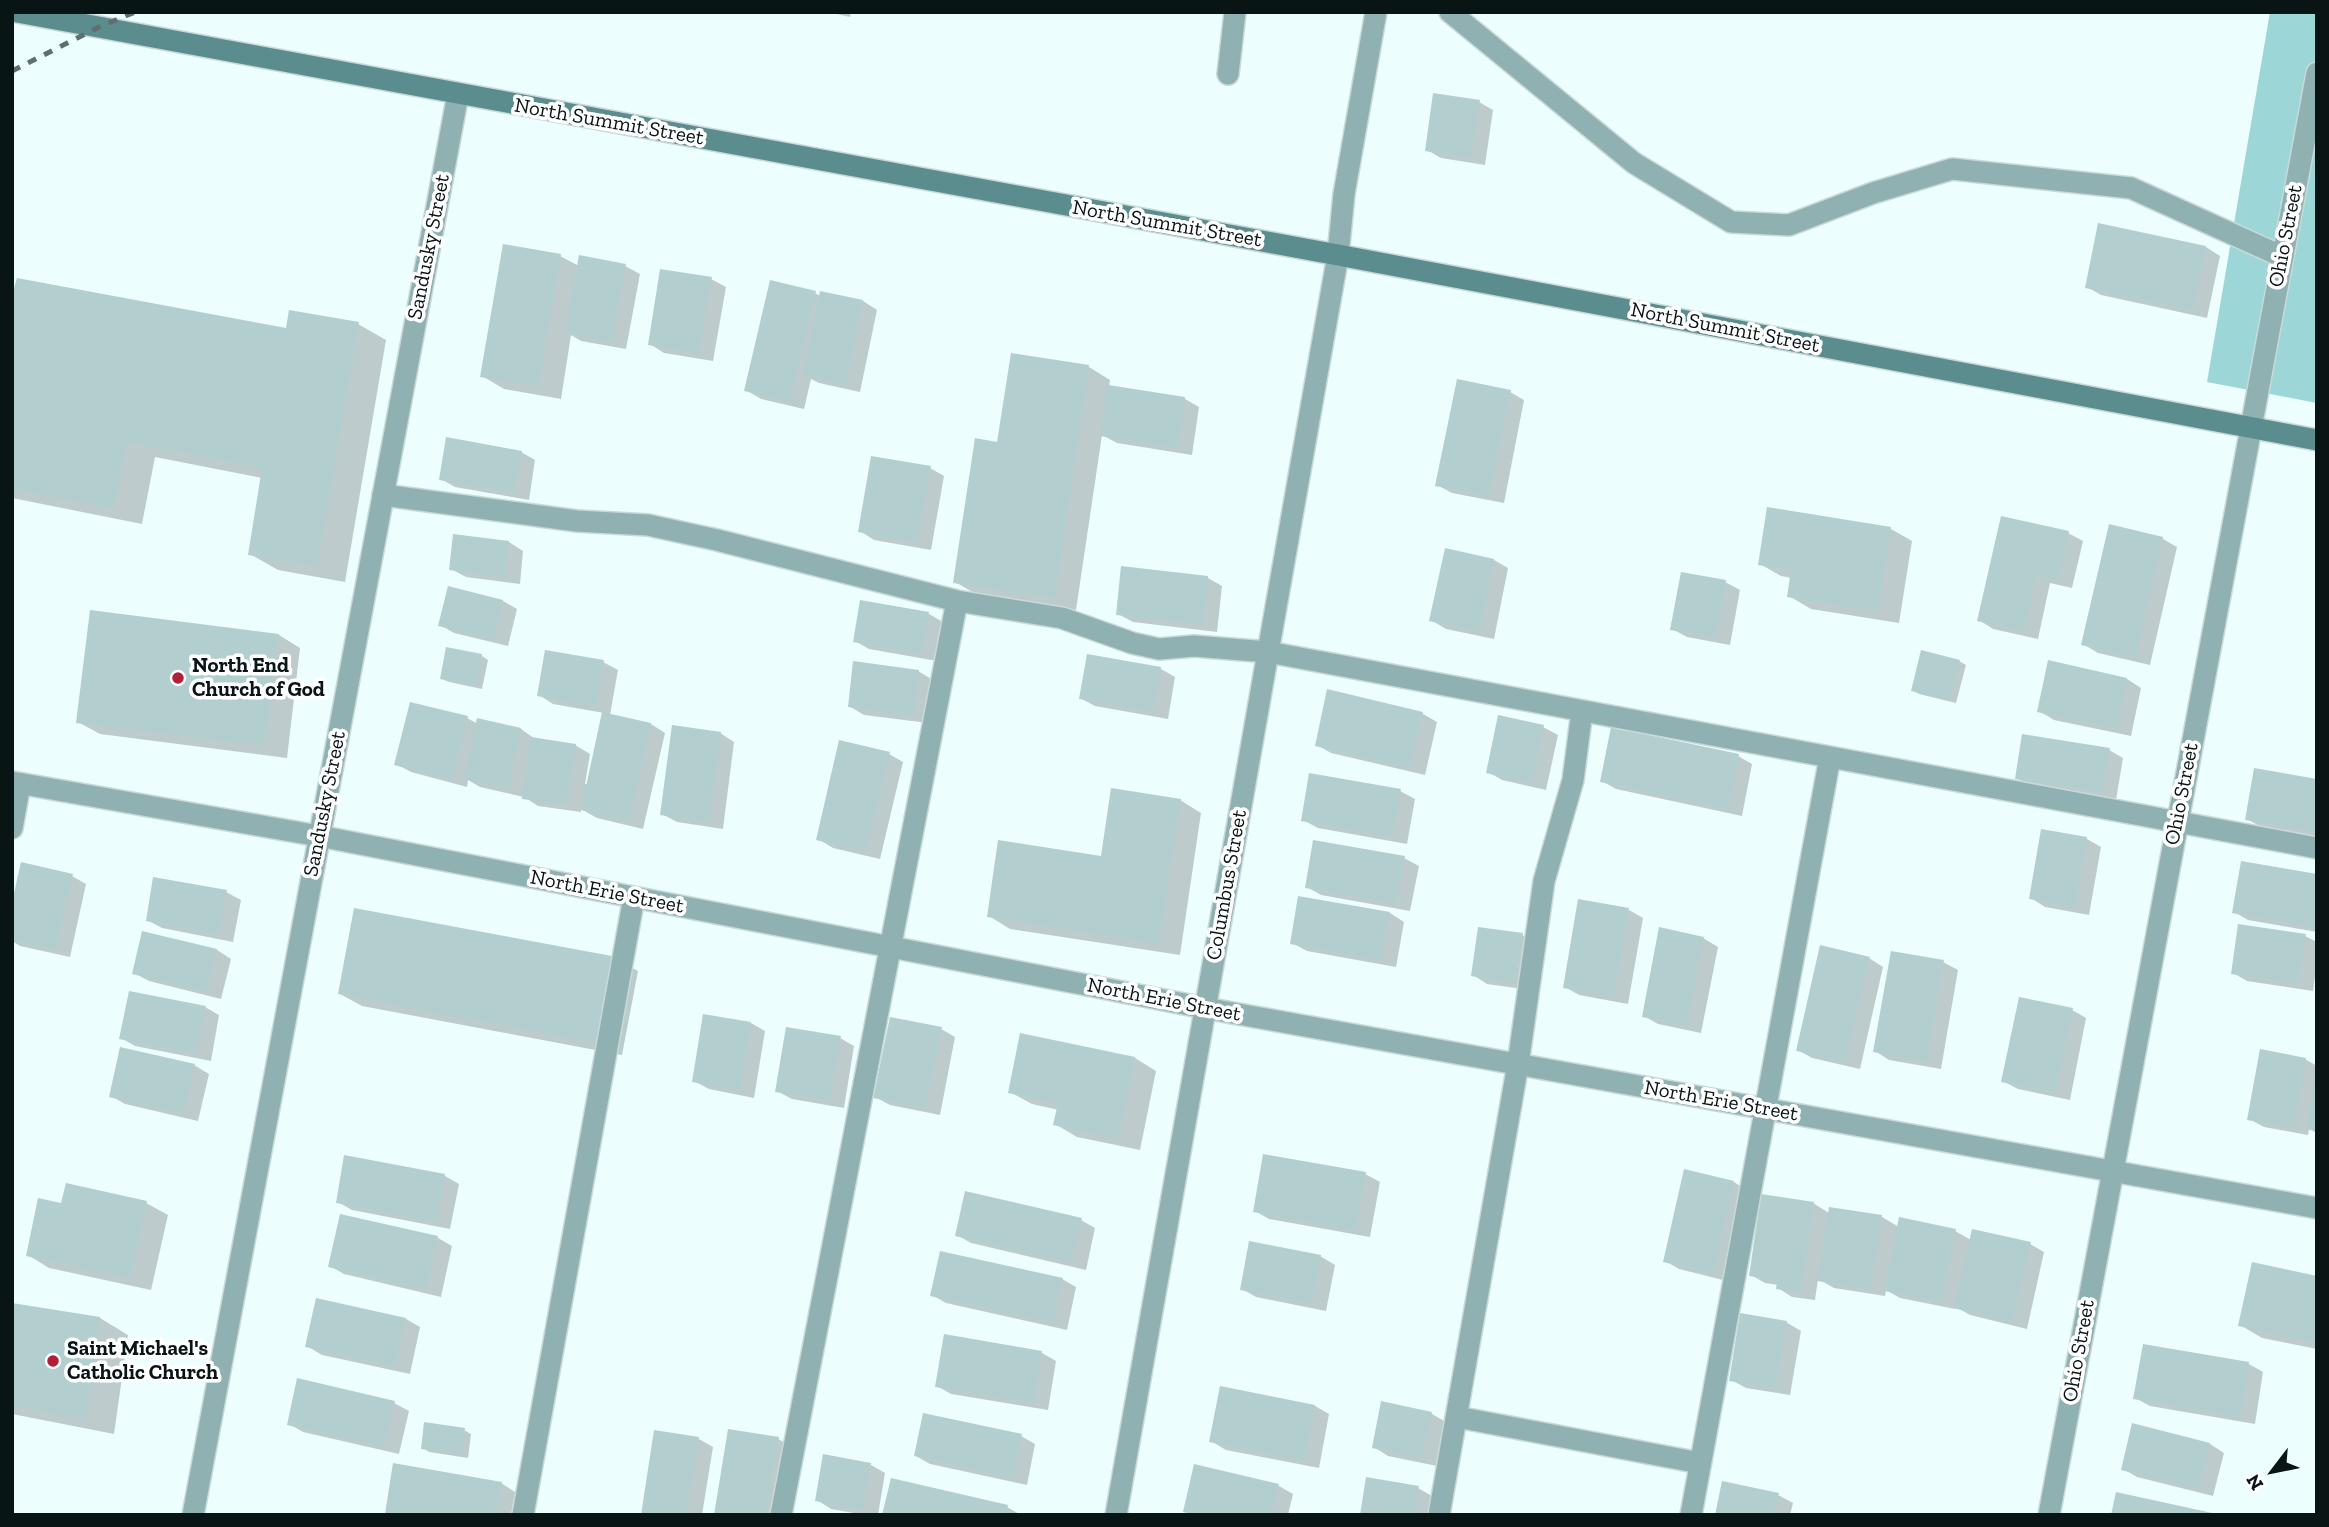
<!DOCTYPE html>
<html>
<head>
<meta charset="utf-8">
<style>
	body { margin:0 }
	#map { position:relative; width:2329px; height:1527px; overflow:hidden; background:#edfeff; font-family:"Zilla Slab",serif }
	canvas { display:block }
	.frame { position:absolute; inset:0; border:14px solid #091414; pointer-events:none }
	.north { position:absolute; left:2238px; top:1436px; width:70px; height:70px; -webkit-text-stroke:5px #fff; paint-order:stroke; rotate:238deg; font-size:19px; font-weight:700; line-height:28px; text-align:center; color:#091414 }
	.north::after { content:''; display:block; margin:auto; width:24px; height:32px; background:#091414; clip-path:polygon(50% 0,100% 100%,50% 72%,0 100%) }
</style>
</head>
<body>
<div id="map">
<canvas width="2329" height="1527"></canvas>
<div class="frame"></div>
<div class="north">N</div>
</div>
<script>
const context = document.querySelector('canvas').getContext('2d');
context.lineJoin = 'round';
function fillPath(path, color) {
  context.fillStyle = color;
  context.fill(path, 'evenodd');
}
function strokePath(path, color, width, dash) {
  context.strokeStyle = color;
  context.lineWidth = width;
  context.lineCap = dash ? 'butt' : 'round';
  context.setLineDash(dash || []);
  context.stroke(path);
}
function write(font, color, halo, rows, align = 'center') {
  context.font = font + ' "Zilla Slab",serif';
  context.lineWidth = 7;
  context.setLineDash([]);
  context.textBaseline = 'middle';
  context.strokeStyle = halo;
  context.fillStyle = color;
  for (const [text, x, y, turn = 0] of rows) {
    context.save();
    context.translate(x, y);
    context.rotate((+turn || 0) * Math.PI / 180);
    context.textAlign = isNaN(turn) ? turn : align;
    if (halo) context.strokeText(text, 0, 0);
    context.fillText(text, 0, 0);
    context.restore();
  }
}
fillPath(new Path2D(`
	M2270,12H2317V403L2207,382Z`), '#9dd6d7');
fillPath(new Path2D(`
	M827,12H851L850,17Z
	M1479,102L1493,110L1485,165L1441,158L1427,150Z
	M2206,247L2220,256L2207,318L2101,295L2087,287Z
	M560,256L579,266H625L640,274L626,349L581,341L571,335L561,399L504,389L482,376Z
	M711,279L726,287L713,361L664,353L650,344Z
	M815,293L820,296L863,301L877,310L860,392L819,383L811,379L804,409L761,399L746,390Z
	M12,301L288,330L358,324L386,340L345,582L278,570L250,554L262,478L155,457L142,524L12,498Z
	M1089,367L1110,380L1109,387L1185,399L1199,407L1192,455L1117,443L1102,435L1076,610L976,594L955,582L999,444Z
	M1510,392L1524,400L1504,503L1452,493L1437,485Z
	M521,452L535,460L529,500L455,487L441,479Z
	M930,468L944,476L931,550L874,540L860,531Z
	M2111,526L2163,539L2177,547L2150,665L2098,653L2083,644Z
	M1891,529L1912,541L1899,623L1811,609L1789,596L1792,578L1781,576L1760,564Z
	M2068,533L2083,541L2072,588L2050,583L2038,639L1993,629L1979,620Z
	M455,536L509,542L523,551L520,584L466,577L451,569Z
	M1494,560L1508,568L1494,639L1446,629L1431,620Z
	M1123,568L1208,578L1222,586L1217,632L1133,622L1118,614Z
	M1725,582L1740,590L1730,645L1687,637L1672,629Z
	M503,601L517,609L508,646L454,633L440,625Z
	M861,602L929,614L943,622L937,661L869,649L855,641Z
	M279,635L300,648L287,758L100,734L78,722Z
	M482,656L488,660L482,689L449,682L442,679Z
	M1088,656L1161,669L1175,677L1168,719L1095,706L1080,698Z
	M1959,661L1966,665L1956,703L1919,694L1913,690Z
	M603,662L618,670L610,715L651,724L665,733L643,829L597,818L581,809V812L538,806L524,797L480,787L468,780L467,787L411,772L396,764L467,718L478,724V720L521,729L535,739L575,745L590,754L585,784H588L604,713L553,704L539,695Z
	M2049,663L2127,679L2141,688L2131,736L2054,720L2039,711Z
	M918,671L933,680L928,723L864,715L849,706Z
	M1423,714L1437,722L1425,775L1331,753L1317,745Z
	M1543,727L1558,735L1546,790L1502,780L1488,772Z
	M720,733L734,742L723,829L677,822L662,814Z
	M2109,750L2123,758L2116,800L2031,786L2016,778Z
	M889,754L903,762L880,859L833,848L818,839Z
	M1738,756L1752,764L1742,816L1616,789L1602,781Z
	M2317,781V837L2261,827L2247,819Z
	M1400,791L1415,799L1407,844L1318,828L1303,820Z
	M1180,800L1201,813L1180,955L1010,929L989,916L1102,858Z
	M2042,831L2087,839L2101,847L2089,915L2045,907L2031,898Z
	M1404,858L1419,866L1410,911L1321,895L1307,887Z
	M72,876L86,884L70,957L20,946L12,941V910Z
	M2317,876V932L2248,920L2234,912Z
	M226,892L241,900L233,942L162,928L147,920Z
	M1629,910L1643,918L1628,1004L1579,995L1565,987Z
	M1390,913L1404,922L1396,967L1307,951L1292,943Z
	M1522,935L1536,943L1530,990L1487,984L1473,975Z
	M2305,936L2317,942V962L2313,991L2247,981L2233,973Z
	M1703,938L1718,947L1701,1033L1658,1024L1644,1016Z
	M217,950L231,959L221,999L149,981L134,973Z
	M1869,958L1883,967L1860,1069L1812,1058L1798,1050Z
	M616,959L638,971L622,1055L362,1006L340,994Z
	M1943,962L1958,970L1941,1069L1889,1060L1875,1051Z
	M205,1007L219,1015L211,1061L135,1046L121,1038Z
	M2072,1010L2086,1018L2070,1100L2018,1089L2003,1081Z
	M751,1023L765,1031L754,1098L709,1089L694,1081Z
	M941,1029L955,1037L940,1115L890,1105L875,1097Z
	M840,1038L854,1046L844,1108L792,1099L777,1091Z
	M1135,1058L1156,1071L1140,1150L1077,1137L1055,1124L1059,1110L1032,1104L1010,1092Z
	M2305,1059L2317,1066V1133L2309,1129L2308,1135L2264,1127L2249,1119Z
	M194,1065L209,1074L198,1121L125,1104L111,1096Z
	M1365,1174L1380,1182L1370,1237L1269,1219L1255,1211Z
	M445,1176L459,1184L450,1229L352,1210L338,1202Z
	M1734,1182L1748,1191L1727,1281L1679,1269L1665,1261Z
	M146,1203L168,1215L151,1290L49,1268L28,1255L63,1205Z
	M1813,1203L1829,1213L1882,1217L1899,1227L1955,1231L1971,1240L2030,1244L2044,1252L2027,1329L1970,1315L1956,1307L1955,1309L1900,1298L1886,1290L1885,1296L1834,1288L1818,1279L1815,1300L1792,1297L1778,1288V1285L1765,1283L1751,1275Z
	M341,1216L438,1238L452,1246L441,1297L344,1274L330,1266Z
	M1081,1220L1095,1228L1086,1270L971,1243L957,1235Z
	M1320,1256L1335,1265L1326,1311L1256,1297L1242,1289Z
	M2317,1278V1349L2262,1338L2240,1325Z
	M1062,1279L1076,1287L1067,1330L946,1303L932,1295Z
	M318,1300L406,1319L420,1327L410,1374L322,1355L307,1346Z
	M12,1305L100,1318L128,1335L114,1434L12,1414Z
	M1786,1322L1801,1331L1790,1395L1746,1388L1731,1380Z
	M2144,1346L2249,1364L2263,1372L2255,1424L2150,1406L2135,1398Z
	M1042,1353L1056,1361L1048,1410L951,1394L937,1386Z
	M1222,1388L1315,1406L1329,1414L1319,1468L1226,1450L1211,1441Z
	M394,1403L409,1411L399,1454L303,1432L289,1424Z
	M1383,1403L1432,1414L1446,1422L1437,1466L1388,1456L1374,1447Z
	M2134,1425L2210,1444L2224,1453L2213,1496L2137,1477L2123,1469Z
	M464,1430L471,1434L468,1458L429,1452L423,1448Z
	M1021,1436L1035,1444L1027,1485L930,1464L916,1456Z
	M699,1439L713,1447L702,1515H643Z
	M778,1439L793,1447L782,1515H716Z
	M871,1465L885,1473L878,1515H865L831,1509L817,1500Z
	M501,1483L515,1492L511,1515H391L387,1513Z
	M1279,1486L1293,1494L1288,1515H1192L1185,1511Z
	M1418,1488L1432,1496L1429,1515H1361Z
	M1778,1495L1793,1503L1790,1515H1717Z
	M1007,1507L1021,1515H884Z`), '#0003');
fillPath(new Path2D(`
	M1433,93L1480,100L1471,158L1425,151Z
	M2098,223L2206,246L2193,311L2085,288Z
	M503,244L561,254L539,387L480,377Z
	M579,255L626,264L612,342L565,334Z
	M660,269L712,277L699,354L648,345Z
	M17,278L286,328L289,310L359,322L317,567L248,555L262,468L127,442L114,509L12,489V295Z
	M770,280L816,291L790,402L744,391Z
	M820,291L863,300L846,385L803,376Z
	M1011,353L1089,365L1055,598L953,583L975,438L997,442Z
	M1457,379L1511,390L1489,496L1435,486Z
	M1108,385L1185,397L1178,448L1100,436Z
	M446,437L522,451L514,493L439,480Z
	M871,456L931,466L917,543L858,532Z
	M1767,507L1891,527L1878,612L1787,597L1791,570L1758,565Z
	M2001,516L2069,531L2058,581L2036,576L2024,632L1977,621Z
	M2109,524L2163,537L2136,658L2081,645Z
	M453,534L509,541L505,577L449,570Z
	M1445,548L1494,559L1480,632L1429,621Z
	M1121,566L1208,576L1203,624L1116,615Z
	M1681,572L1726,580L1716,638L1670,630Z
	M448,586L503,600L494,639L438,626Z
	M860,600L929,612L922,654L853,642Z
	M90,610L279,634L265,746L76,723Z
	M446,647L482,654L476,686L440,679Z
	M545,650L604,660L596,707L537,696Z
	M1921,650L1960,660L1949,701L1911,691Z
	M1087,654L1161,667L1154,712L1079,699Z
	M2048,660L2127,678L2117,729L2037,712Z
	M853,661L919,670L914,716L848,707Z
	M1327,689L1423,712L1410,768L1315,746Z
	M410,702L468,716L452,780L394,765Z
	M602,712L651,723L629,822L581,810Z
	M1498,715L1544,725L1532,783L1486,773Z
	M477,718L521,728L508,789L464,779Z
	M672,725L721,732L709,822L660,815Z
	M1611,727L1739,754L1728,809L1600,782Z
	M2022,734L2110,748L2102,793L2015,779Z
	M531,737L576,744L567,805L522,799Z
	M839,740L890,752L866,852L816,840Z
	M2254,768L2317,779V832L2245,820Z
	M1309,773L1401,789L1392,837L1301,821Z
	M1111,788L1181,799L1159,944L987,917L998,840L1101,856Z
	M2041,829L2087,837L2075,908L2029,899Z
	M1313,840L1405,856L1396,904L1305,888Z
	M2241,861L2317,874V928L2232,913Z
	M21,862L73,874L55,950L12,940V902Z
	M153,877L227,890L219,935L146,921Z
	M1298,896L1390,912L1381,960L1290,944Z
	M1578,899L1629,908L1614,997L1563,988Z
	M354,908L617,957L601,1044L338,994Z
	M2238,924L2306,934L2298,984L2231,974Z
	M1478,927L1523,933L1515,983L1471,976Z
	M1659,927L1704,937L1687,1026L1642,1017Z
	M142,931L217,949L207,992L132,974Z
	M1820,945L1870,957L1845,1062L1796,1051Z
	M1891,951L1944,960L1927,1062L1873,1052Z
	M129,991L206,1006L196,1054L119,1039Z
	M2019,997L2073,1008L2055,1093L2001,1082Z
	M703,1014L751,1022L740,1091L692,1082Z
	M890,1017L942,1027L925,1108L873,1098Z
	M786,1027L841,1036L830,1101L775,1092Z
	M1020,1033L1135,1057L1119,1139L1053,1125L1058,1103L1008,1093Z
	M120,1047L195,1064L184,1114L109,1097Z
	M2260,1049L2306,1058L2294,1128L2247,1120Z
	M2315,1077L2317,1078V1131L2306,1129Z
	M1263,1154L1366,1172L1356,1230L1253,1212Z
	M344,1155L445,1174L436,1222L336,1203Z
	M1684,1169L1734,1181L1713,1274L1663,1262Z
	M66,1183L147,1201L130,1278L26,1256L38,1198L61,1203Z
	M965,1191L1082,1218L1072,1263L955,1236Z
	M1761,1194L1814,1202L1801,1293L1776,1289L1777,1280L1749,1276Z
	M1829,1207L1882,1215L1871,1289L1817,1281Z
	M340,1214L438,1236L426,1290L328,1267Z
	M1899,1217L1956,1229L1941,1302L1884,1291Z
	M1972,1229L2031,1242L2012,1322L1953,1308Z
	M1249,1241L1321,1255L1312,1304L1240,1290Z
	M940,1251L1063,1278L1053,1323L930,1296Z
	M2252,1262L2317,1276V1343L2238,1326Z
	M316,1298L406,1318L395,1367L305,1347Z
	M12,1303L100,1317L86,1419L12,1405Z
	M1740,1313L1787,1321L1776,1388L1729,1381Z
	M944,1334L1042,1351L1034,1403L935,1387Z
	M2143,1344L2249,1362L2241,1417L2133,1399Z
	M297,1378L395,1401L384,1447L287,1425Z
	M1220,1386L1315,1405L1304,1461L1209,1442Z
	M1381,1401L1432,1412L1422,1459L1372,1448Z
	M923,1413L1022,1434L1013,1478L914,1456Z
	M424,1422L465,1428L461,1455L421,1449Z
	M2132,1423L2210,1443L2199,1489L2121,1470Z
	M728,1429L779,1437L766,1515H714Z
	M654,1430L699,1437L687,1515H641Z
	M823,1454L871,1463L863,1510L815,1501Z
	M393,1463L502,1482L496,1515L385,1514Z
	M1194,1464L1279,1484L1272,1515H1196L1183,1512Z
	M1366,1477L1419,1486L1413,1515H1360Z
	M891,1478L1008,1505L1006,1515H882Z
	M1722,1481L1779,1493L1774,1515H1715Z
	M2116,1492L2217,1514V1515H2111Z`), '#b2cecf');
const service = new Path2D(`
	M1450,12L1634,163L1731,222L1789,225L1873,193L1952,169L2131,188L2283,257
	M1228,74L1235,12
	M1338,255L1344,194L1376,12
	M383,495L577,521L648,525L717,540L957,601L1062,618L1132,643L1159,649L1194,646L1268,652L2317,848
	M12,828L20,784
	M1457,1417L1700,1463
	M523,1515L634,897
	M781,1515L957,601
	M1439,1515L1518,1064L1544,881L1573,780L1582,711
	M1691,1515L1830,757`);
const minor = new Path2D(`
	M12,782L319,836L1205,1008L2317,1208
	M193,1515L458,94
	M1116,1515L1338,255
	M2049,1515L2317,73`);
const secondary = new Path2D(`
	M17,12L1338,255L2317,440`);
strokePath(service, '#c9d9d9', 24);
strokePath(minor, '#c9d9d9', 24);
strokePath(secondary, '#c9d9d9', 24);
strokePath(service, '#90b1b2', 21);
strokePath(minor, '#90b1b2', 21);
strokePath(secondary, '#5b8d8e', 21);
strokePath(new Path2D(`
	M12,71L99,27L135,12`), '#616e6f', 5, [9, 9]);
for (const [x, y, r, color] of [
	[178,678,7,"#b21f39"],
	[53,1361,7,"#b21f39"]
]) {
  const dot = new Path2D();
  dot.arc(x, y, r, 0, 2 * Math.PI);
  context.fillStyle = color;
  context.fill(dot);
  strokePath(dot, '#fff', 2.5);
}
write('21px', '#091414', '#fff', [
	["North Summit Street",609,122,10],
	["North Summit Street",1167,224,10],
	["Ohio Street",2286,236,-79],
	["Sandusky Street",429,247,-79],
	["North Summit Street",1725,328,11],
	["Ohio Street",2182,794,-79],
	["Sandusky Street",325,804,-79],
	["Columbus Street",1227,885,-80],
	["North Erie Street",607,892,11],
	["North Erie Street",1164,1000,11],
	["North Erie Street",1721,1101,10],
	["Ohio Street",2079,1351,-80]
]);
write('bold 21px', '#091414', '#fff', [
	["North End",192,666],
	["Church of God",192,690],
	["Saint Michael's",67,1349],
	["Catholic Church",67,1373]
], 'left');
</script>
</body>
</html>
